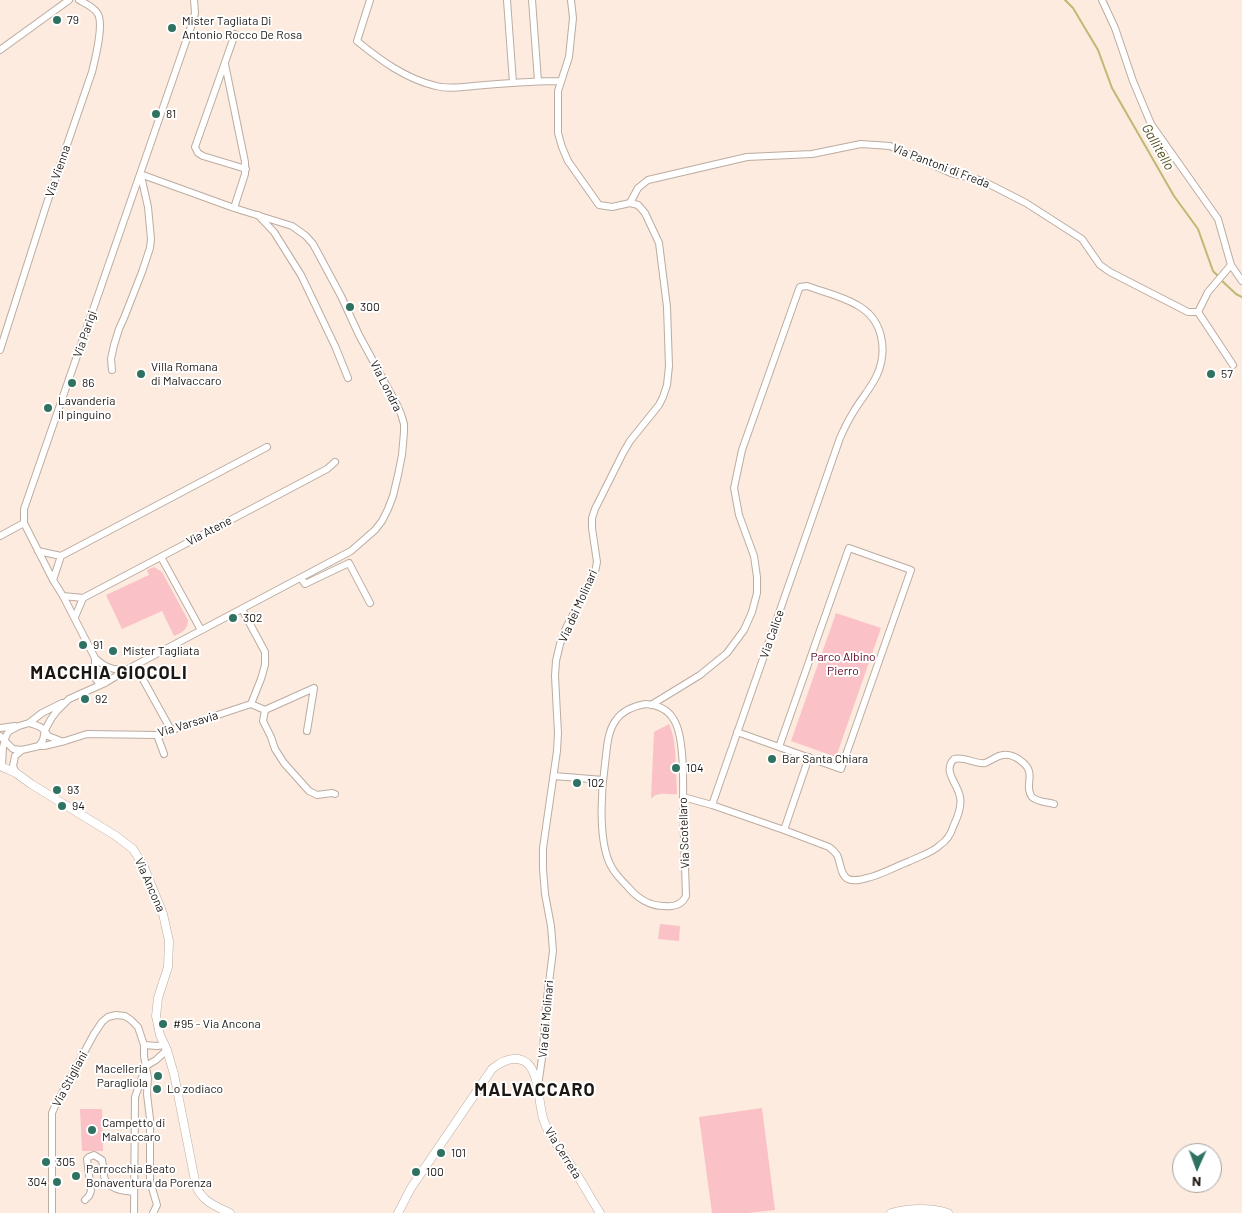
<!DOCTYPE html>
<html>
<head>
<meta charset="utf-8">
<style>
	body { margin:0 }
	#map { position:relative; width:1242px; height:1213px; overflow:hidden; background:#fcebde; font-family:Barlow,sans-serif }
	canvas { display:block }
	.north { position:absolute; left:1172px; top:1143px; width:50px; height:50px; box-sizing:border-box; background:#fff; border:1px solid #a5a2a1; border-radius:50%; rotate:182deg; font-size:14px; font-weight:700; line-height:20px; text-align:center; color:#1d1713 }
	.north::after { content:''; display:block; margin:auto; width:18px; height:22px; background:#307262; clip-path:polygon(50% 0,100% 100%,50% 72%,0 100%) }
</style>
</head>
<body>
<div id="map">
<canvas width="1242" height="1213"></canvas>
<div class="north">N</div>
</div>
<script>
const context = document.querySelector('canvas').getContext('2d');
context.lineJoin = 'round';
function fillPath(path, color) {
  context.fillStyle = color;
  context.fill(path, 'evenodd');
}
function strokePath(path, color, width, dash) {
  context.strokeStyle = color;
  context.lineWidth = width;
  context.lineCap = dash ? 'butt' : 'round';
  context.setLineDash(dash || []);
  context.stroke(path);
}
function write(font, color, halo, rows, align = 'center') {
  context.font = font + ' Barlow,sans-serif';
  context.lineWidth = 4;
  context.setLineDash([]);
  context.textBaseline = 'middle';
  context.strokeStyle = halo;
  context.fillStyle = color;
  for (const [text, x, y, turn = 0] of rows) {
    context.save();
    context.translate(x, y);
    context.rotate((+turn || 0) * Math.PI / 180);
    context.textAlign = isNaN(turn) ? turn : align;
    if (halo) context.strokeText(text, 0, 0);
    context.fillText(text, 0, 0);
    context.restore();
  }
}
fillPath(new Path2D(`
	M154,567L162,572L188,620C187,630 183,632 174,636L162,611L122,629L106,595L149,575L147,570Z
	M836,613L881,628L836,757L791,741Z
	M669,724C675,737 675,751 676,766L675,767V769L676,770L677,794C667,795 658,791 651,799L654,732Z
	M660,924L680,926L679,941L658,939Z
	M762,1108L775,1210L748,1213H712L699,1117Z
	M80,1109H102L103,1151H82Z`), '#fac1c7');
strokePath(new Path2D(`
	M1065,0L1073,8L1098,50L1112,88L1174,196L1198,229L1213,271L1218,276
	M1221,280L1236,294L1242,297`), '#beb973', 2);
const minor = new Path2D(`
	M370,0L357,41C380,60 406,79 436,86C451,90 469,86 485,85C510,83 536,81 561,81
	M507,0L513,83
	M532,0L538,81
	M1102,0L1115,28L1133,81L1151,124L1218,219L1231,265L1242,281
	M235,34L195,147L198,153L203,156L246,169
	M0,50L69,0
	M225,64L245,162V174L234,208
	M630,203L638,188L648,180L747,157L812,154L861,144L890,146L951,173L983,181L1026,203L1082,239L1100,265L1110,272L1188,312H1198
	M258,215L274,232L301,275L335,346L348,378
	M1231,265L1208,292L1198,312L1233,365
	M0,350L46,206L92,72C95,59 104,26 98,14C94,7 86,4 79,0
	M112,370L111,359L114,345L119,329L124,318L142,272L150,248L151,239L148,207L141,176
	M0,536L24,523
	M849,548L911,570L841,769L779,747Z
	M38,551L61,556
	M61,556L267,447
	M161,557L201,630
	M301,578L305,584L349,563L370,603
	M53,580L61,556
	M63,596L83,598
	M83,598L327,469L335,462
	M242,609L265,652V665L261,679L251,704
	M75,617L83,598
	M95,658V678L98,682L105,683
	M135,665L171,730
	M125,669C113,671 104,667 95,658L63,596L53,580L24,523V509L193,21L195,13L194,0
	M251,704L265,710L314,688L307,731
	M646,704C658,705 668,709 674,720C685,738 683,786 683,808C684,837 685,867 686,896C682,905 673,907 664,906C650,906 637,898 628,887C622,881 615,874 611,866C598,842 601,791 605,764C607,749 607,732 616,720C623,710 634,706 646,704Z
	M651,705L700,675L727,653L744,630L752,612L757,593V577L754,556L739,515L734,488L742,450L799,289L800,287L807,286C823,292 842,296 857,305C883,319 888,350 877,375C871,388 861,399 854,411C849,419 844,429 840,438L712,805
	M265,710L263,721L271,737L275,749L284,763L309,791L317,795L332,793L335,794
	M29,723C38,726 43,726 48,736L61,741
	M0,728L15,726
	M737,732L779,747
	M157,735L164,754
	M0,736L13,749L22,750L39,746L43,740L45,730L51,719L56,712L69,699L105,683L128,669L351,551L375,530L382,521L388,509L393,496L398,475L402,455L404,432V424L401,414L397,405L359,335L341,296L319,255L313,244L306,236L292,226L234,208L140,174
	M39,746H44L65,741L87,734L157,735L251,704
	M2,767L3,747L6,736L9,731L19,726L29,723L42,713L62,703
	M16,773L13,766L15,756L22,750
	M554,776L603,780
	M683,797L712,805L784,830L809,757
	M784,830L829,847C833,850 835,852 837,855C841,863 840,875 848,879C855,882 864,879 871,877C884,873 897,866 910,861C920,856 932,853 940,845C946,841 951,834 953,827C957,818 962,807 960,797C958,784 942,771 954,759C965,756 976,765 985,763C991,761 996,756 1003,755C1010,754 1016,757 1021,761C1038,773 1023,785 1032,797C1037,802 1047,802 1054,804
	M144,1045L157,1046L164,1045
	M146,1066L156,1060L167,1050
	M538,1086L543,1051L546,1006L553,951L551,926L545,894L543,869V848L557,751L558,733L555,676L556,661L560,644L566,628L595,572L597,562L592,528V518L595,509L623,453L630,441L659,405L663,397L667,385L669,366L667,307L659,243L645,213L638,205L630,203L612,207L599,205L568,161L562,147L558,133V91L569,57L573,18L571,0
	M85,1200L89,1196L91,1191L87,1159L89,1157L94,1155L102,1160C103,1166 104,1170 104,1176C106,1189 123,1191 134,1192
	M52,1213V1113L55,1106L94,1034L102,1022L108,1017L116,1015L125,1016L131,1020L138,1027L144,1045V1056L148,1078L147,1094L150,1119V1181L157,1205L153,1213
	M134,1213L135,1097L145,1069`);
const tertiary = new Path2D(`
	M0,766L16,773L31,784L116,836L133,849L144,867L163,914L169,941L168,967L158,998L156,1016L160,1035L167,1050L174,1074L196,1186C203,1202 215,1206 230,1213
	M398,1213L411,1188L492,1069C502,1061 515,1054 527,1063C540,1074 538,1105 544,1121C549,1137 561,1150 570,1164C581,1180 590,1197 600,1213
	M891,1213C910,1208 928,1207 948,1213`);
strokePath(minor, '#bcaca1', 8);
strokePath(tertiary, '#bcaca1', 9);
strokePath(minor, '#fff', 6);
strokePath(tertiary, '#fff', 8);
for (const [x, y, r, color] of [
	[57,20,5,"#307262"],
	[172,28,5,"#307262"],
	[156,114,5,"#307262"],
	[350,307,5,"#307262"],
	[141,374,5,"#307262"],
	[1211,374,5,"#307262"],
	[72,383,5,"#307262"],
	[48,408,5,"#307262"],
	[233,618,5,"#307262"],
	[83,645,5,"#307262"],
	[113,651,5,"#307262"],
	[85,699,5,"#307262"],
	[772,759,5,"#307262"],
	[676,768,5,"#307262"],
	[577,783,5,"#307262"],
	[57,790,5,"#307262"],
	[62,806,5,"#307262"],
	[163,1024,5,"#307262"],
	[158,1076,5,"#307262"],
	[157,1089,5,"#307262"],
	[92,1130,5,"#307262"],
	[441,1153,5,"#307262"],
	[46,1162,5,"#307262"],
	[416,1172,5,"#307262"],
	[76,1176,5,"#307262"],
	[57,1182,5,"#307262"]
]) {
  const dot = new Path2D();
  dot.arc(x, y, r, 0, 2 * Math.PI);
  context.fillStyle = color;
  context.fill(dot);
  strokePath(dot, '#fff', 2);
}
write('12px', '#1d1713', '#fff', [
	["79",67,20],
	["Mister Tagliata Di",182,21],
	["Antonio Rocco De Rosa",182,35],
	["81",166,114],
	["300",360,307],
	["Villa Romana",151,367],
	["di Malvaccaro",151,381],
	["57",1221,374],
	["86",82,383],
	["Lavanderia",58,401],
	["il pinguino",58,415],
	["302",243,618],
	["91",93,645],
	["Mister Tagliata",123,651],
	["92",95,699],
	["Bar Santa Chiara",782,759],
	["104",686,768],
	["102",587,783],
	["93",67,790],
	["94",72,806],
	["#95 - Via Ancona",173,1024],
	["Macelleria",148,1069,"right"],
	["Paragliola",148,1083,"right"],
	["Lo zodiaco",167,1089],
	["Campetto di",102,1123],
	["Malvaccaro",102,1137],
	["101",451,1153],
	["305",56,1162],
	["Parrocchia Beato",86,1169],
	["Bonaventura da Porenza",86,1183],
	["100",426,1172],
	["304",47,1182,"right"]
], 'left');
write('12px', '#1d1713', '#fff', [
	["Via Pantoni di Freda",941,166,21],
	["Via Vienna",58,171,-71],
	["Via Parigi",85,334,-71],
	["Via Londra",386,386,63],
	["Via Atene",209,531,-28],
	["Via dei Molinari",578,606,-66],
	["Via Calice",772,634,-71],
	["Via Varsavia",188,724,-17],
	["Via Scotellaro",684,833,-92],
	["Via Ancona",150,885,66],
	["Via dei Molinari",546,1019,-85],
	["Via Stigliani",70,1079,-62],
	["Via Cerreta",563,1153,58]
]);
write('12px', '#5d0220', '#fff', [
	["Parco Albino",843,657],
	["Pierro",843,671]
]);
write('italic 14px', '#514d18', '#fff', [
	["Gallitello",1158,147,60]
]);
context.letterSpacing = '1px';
write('bold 18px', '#1d1713', '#fff', [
	["MACCHIA GIOCOLI",109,673],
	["MALVACCARO",535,1090]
]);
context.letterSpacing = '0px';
</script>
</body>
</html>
